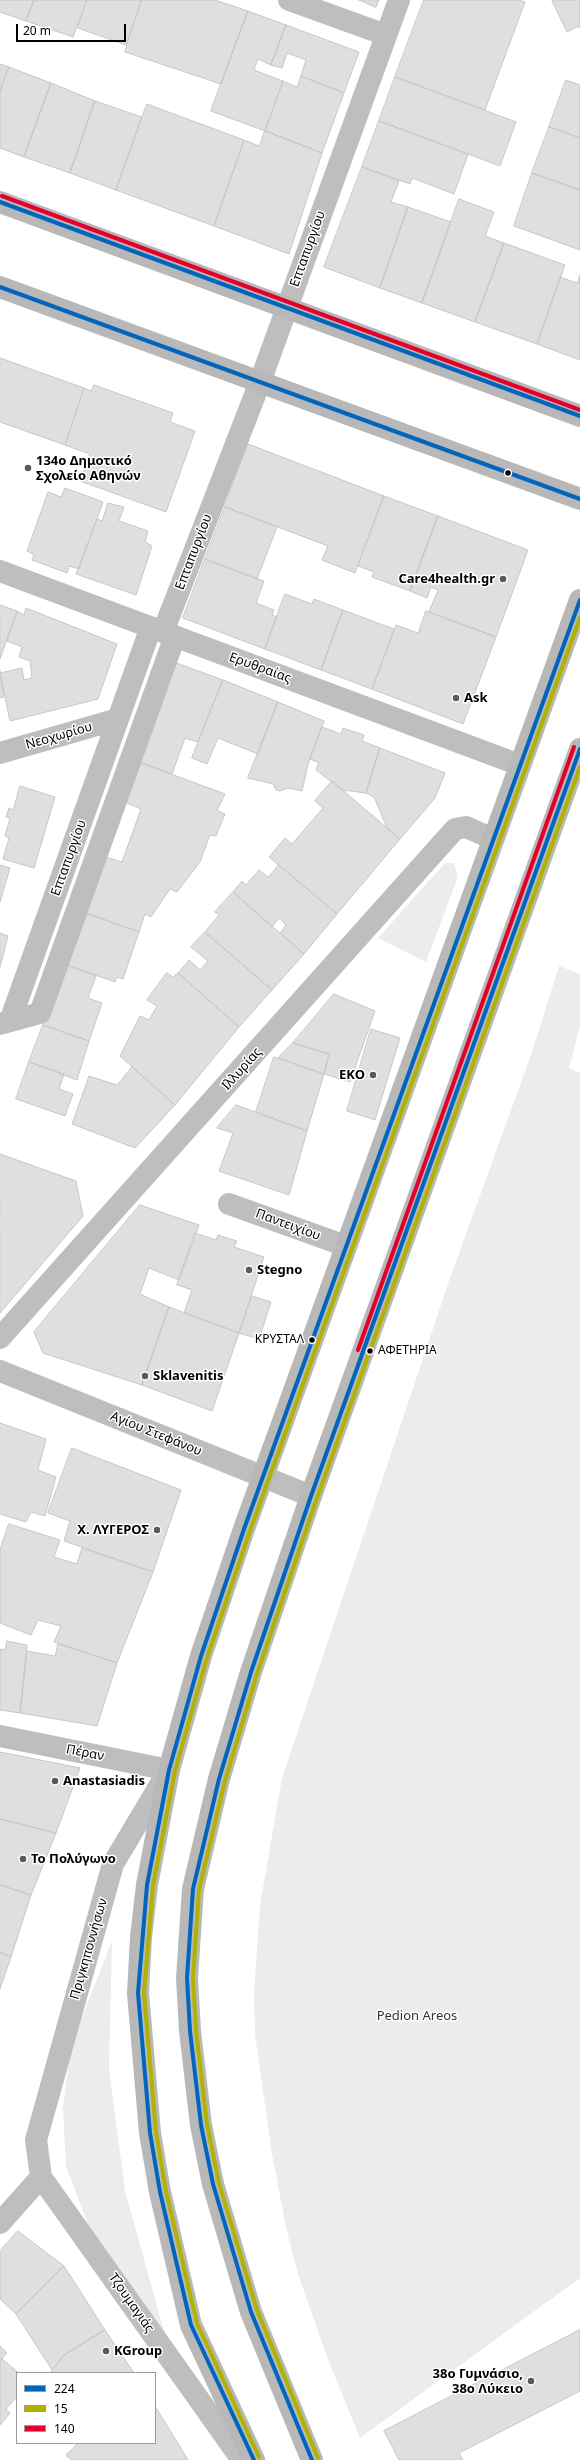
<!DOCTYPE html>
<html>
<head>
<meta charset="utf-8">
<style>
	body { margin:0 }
	#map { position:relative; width:580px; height:2460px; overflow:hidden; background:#fff; font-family:"Noto Sans",sans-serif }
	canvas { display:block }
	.legend { position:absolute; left:16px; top:2372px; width:140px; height:72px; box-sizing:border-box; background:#fff; border:1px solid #999; margin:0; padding:5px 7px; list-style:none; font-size:12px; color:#000 }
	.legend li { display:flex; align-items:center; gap:8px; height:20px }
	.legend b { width:20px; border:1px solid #999 }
	.scale { position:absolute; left:16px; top:24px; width:110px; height:18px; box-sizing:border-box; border:2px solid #000; border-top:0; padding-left:5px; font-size:12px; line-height:14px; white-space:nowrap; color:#000; -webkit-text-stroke:3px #fff; paint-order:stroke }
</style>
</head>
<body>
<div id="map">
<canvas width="580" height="2460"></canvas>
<ul class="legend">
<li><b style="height:5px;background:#0065bd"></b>224</li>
<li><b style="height:5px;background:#b2b200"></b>15</li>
<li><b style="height:5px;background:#e4002b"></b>140</li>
</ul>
<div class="scale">20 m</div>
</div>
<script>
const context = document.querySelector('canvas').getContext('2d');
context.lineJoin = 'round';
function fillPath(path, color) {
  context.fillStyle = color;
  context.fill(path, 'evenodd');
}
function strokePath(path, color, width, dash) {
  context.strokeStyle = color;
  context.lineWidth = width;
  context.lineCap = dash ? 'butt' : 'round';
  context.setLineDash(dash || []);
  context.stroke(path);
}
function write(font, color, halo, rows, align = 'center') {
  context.font = font + ' "Noto Sans",sans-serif';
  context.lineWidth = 3;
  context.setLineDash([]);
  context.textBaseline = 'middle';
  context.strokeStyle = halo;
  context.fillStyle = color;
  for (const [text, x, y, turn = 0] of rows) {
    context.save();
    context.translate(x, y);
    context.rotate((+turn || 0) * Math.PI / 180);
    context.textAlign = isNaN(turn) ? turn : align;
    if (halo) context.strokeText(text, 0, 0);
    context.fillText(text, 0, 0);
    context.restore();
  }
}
fillPath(new Path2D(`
	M445,863H454L458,877L426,962L378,938Z
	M559,966L580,974V1026L569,1068L580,1073V2278L360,2438L327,2357L298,2274L287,2232L272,2154L255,2035L254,1995L260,1905L282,1778L449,1281L531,1055Z
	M112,1941L109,2069L125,2191L165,2335L92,2235L66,2166L63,2107L71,2045Z`), '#ececec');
const building = new Path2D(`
	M0,0H34L26,21L0,12Z
	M34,0H87L73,37L26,21Z
	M87,0H142L126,45L78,28Z
	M142,0H215L248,11L221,84L125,52Z
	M359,0H379L376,7Z
	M424,0H519L525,2L485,110L395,77Z
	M554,0H580V28L579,26L567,32L552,1Z
	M248,11L286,25L271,65L258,59L254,70L283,81L265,131L211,111Z
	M286,25L359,52L344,93L301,76L306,60L287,53L282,68L271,65Z
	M0,64L9,67L0,91Z
	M9,67L51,83L24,157L0,148V91Z
	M301,76L344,93L322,153L265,131L283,81L297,87Z
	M395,77L516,122L500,166L379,121Z
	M566,80L580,85V138L549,127Z
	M51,83L95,101L70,173L24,157Z
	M95,101L142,117L116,190L70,173Z
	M147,104L244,140L214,226L116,190Z
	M379,121L468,154L454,194L412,178L410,184L362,167Z
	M549,127L580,138V190L532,173Z
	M265,131L322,153L289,254L214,226L244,140L259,146Z
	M362,167L399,181L391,202L408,207L380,288L324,267Z
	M532,173L580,190V250L514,226Z
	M459,199L494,212L485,236L504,243L475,322L422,303Z
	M408,207L451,222L422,303L380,288Z
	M504,243L565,265L537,344L475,322Z
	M580,275V360L537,344L560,277L577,283Z
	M0,358L84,388L65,445L0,422Z
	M94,385L173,413L170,422L195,431L166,512L80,481L90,454L65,445L84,388L91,391Z
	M248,444L384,496L355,573L322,560L328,546L225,507Z
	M65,488L103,502L79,569L69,566L67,573L32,560L34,555L27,551L48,492L61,497Z
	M384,496L438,516L410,591L372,577L374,572L358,566Z
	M108,503L124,507L119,521L148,531L145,542L152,546L136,595L76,574L97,519L102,521Z
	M225,507L277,527L257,579L205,559Z
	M438,516L528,550L496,637L429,612L438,590L431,587L427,598L410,591Z
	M205,559L264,581L256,603L274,610L272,615L277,617L265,649L183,618Z
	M285,594L312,604L314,599L343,610L321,670L265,649Z
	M0,605L17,611L0,659Z
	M26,608L117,644L98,699L10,721L0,673L22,668L24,680L32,678L30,661L19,657L22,647L7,641L17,611L24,615Z
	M343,610L394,629L372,689L321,670Z
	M426,611L496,637L463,724L372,689L396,625L418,633Z
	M171,661L223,680L198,742L185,738L172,774L136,761Z
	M0,671L4,697L0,698Z
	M223,680L278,702L258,754L218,738L207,764L192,758Z
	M278,702L324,721L308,764L302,791L288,788L280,791L276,790L273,784L248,778Z
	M322,727L341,734L343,728L364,735L362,741L380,748L366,793L342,790L316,770L319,763L310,759Z
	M380,748L445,773L435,798L400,839L387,828L374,797L366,793Z
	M136,761L225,794L217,810L225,814L216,836L210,835L200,862L177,892L170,889L151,917L145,914L139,932L83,912L103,856L122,862L141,809L122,801Z
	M332,781L400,839L337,914L269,857L285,838L292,844L323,808L315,801Z
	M20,786L55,797L34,868L3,859L9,838L5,836L10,818L6,817L9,808L13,810Z
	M0,865L10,868L0,902Z
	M279,865L337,914L304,954L280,933L286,925L279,918L272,927L233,892L242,881L246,885L259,870L268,877Z
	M233,892L304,954L272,990L205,932L219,915L215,912Z
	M83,912L139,932L123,979L117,977L115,982L64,964Z
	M205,932L272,990L239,1027L178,973L189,960L200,970L208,961L191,947Z
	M0,933L8,936L0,967Z
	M64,964L96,976L88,998L102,1003L89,1041L43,1025Z
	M167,973L173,977L178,973L239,1027L175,1105L120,1056L140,1016L149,1020L157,1006L147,1000Z
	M334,994L375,1011L350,1082L324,1074L329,1054L293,1043Z
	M43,1025L89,1041L77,1080L29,1062Z
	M371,1029L400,1038L375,1120L347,1111Z
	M293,1043L329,1054L324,1074L278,1058Z
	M274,1057L324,1074L307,1131L256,1112Z
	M29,1062L64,1074L59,1089L73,1094L65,1116L16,1099Z
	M132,1067L175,1105L135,1148L72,1124L89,1076L117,1085Z
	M236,1105L307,1131L289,1195L219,1171L233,1133L217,1128Z
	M0,1154L76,1181L83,1216L0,1313Z
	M140,1205L199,1225L179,1280L149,1268L140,1294L169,1307L142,1385L43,1353L34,1332Z
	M195,1233L216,1240L218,1235L237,1241L234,1247L264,1257L239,1333L184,1313L192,1290L177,1285Z
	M252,1296L271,1302L259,1339L239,1333Z
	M169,1307L239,1333L212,1411L142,1385Z
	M0,1423L46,1439L38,1470L56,1477L45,1516L31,1512L26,1522L0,1514Z
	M72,1448L181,1490L153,1572L64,1541L70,1521L48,1513Z
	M9,1524L60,1540L54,1557L77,1564L82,1548L153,1572L117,1663L54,1642L61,1626L38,1620L31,1635L0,1623V1550Z
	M7,1641L27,1645L20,1713L0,1710V1649L5,1650Z
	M58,1644L117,1663L97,1726L20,1713L27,1651L55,1656Z
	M0,1752L80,1768L56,1833L0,1819Z
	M0,1819L56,1833L31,1895L0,1885Z
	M0,1885L31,1895L11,1957L0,1952Z
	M0,1952L11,1957L0,1989Z
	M18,2231L64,2266L16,2314L0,2299V2251Z
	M64,2266L105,2330L64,2355L52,2370L16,2314Z
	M105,2330L134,2373H50L64,2355Z
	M580,2330V2391L459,2453L463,2460H399L384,2431Z
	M0,2346L7,2353L0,2361Z
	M2,2359L19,2373H17V2396L6,2409L10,2413L0,2425V2361Z
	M155,2406L188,2460H71L66,2455L78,2443H155Z`);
fillPath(building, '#dfdfdf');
strokePath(building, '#c7c7c7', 1);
strokePath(new Path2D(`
	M289,0L386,35
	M0,571L520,765
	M163,632L260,382L399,0
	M0,753L118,719
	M10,1021L151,627
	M0,1024L40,1013L175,636
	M229,1204L346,1246
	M0,1338L455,829L466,827L493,839
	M0,1371L311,1496
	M0,1736L169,1770L113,1864L36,2140L41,2177L242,2460
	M0,2223L41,2177`), '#bebebe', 22);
strokePath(new Path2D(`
	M0,202L580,416
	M0,287L580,499
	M254,2460L191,2325L160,2192L150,2133L138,1993L141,1937L147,1885L169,1770L201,1656L244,1529L580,600
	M312,2460L251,2312L213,2184L201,2125L190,2031L187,1978L193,1889L219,1779L251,1672L311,1496L580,749`), '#b8b8b8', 22);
strokePath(new Path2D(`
	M0,202L580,416
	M0,287L580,499
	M254,2460L191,2325L160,2192L150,2133L138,1993L147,1885L169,1770L201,1656L244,1529L580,600
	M312,2460L251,2312L213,2184L201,2125L190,2031L187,1978L193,1889L219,1779L251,1672L311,1496L580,749`), '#0065bd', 4);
strokePath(new Path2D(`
	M259,2457L197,2323L166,2191L156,2132L144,1993L153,1886L175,1771L207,1658L250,1531L580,618
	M318,2458L257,2310L219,2183L207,2124L196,2030L193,1978L199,1890L225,1781L257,1674L317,1498L580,767`), '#b2b200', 4);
strokePath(new Path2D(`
	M2,196L580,410
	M358,1350L574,747`), '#e4002b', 4);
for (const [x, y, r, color] of [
	[28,468,4,"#595959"],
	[508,473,3.5,"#000"],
	[503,579,4,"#595959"],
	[456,698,4,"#595959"],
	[373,1075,4,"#595959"],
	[249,1270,4,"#595959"],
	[312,1340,3.5,"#000"],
	[370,1351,3.5,"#000"],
	[145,1376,4,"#595959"],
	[157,1530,4,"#595959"],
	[55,1781,4,"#595959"],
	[23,1859,4,"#595959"],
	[106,2351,4,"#595959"],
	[531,2381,4,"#595959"]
]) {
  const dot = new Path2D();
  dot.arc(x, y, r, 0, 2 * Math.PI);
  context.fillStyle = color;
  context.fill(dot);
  strokePath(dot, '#fff', 1.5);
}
write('12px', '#000', '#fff', [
	["ΚΡΥΣΤΑΛ",304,1340],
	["ΑΦΕΤΗΡΙΑ",378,1351,"left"]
], 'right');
write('13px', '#000', '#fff', [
	["Επταπυργίου",308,249,-70],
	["Επταπυργίου",194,552,-69],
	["Ερυθραίας",260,668,20],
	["Νεοχωρίου",59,736,-16],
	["Επταπυργίου",69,858,-70],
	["Ιλλυρίας",242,1069,-48],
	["Παντειχίου",288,1225,20],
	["Αγίου Στεφάνου",156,1434,22],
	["Πέραν",85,1753,11],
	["Πριγκηποννήσων",89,1949,-74],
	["Τζουμαγιάς",131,2303,55]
]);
write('bold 13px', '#000', '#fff', [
	["134ο Δημοτικό",36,461],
	["Σχολείο Αθηνών",36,476],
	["Care4health.gr",495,579,"right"],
	["Ask",464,698],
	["EKO",365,1075,"right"],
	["Stegno",257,1270],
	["Sklavenitis",153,1376],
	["Χ. ΛΥΓΕΡΟΣ",149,1530,"right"],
	["Anastasiadis",63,1781],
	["Το Πολύγωνο",31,1859],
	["KGroup",114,2351],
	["38ο Γυμνάσιο,",523,2374,"right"],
	["38ο Λύκειο",523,2389,"right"]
], 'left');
write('13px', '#333', '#fff', [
	["Pedion Areos",417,2016]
]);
</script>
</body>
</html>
